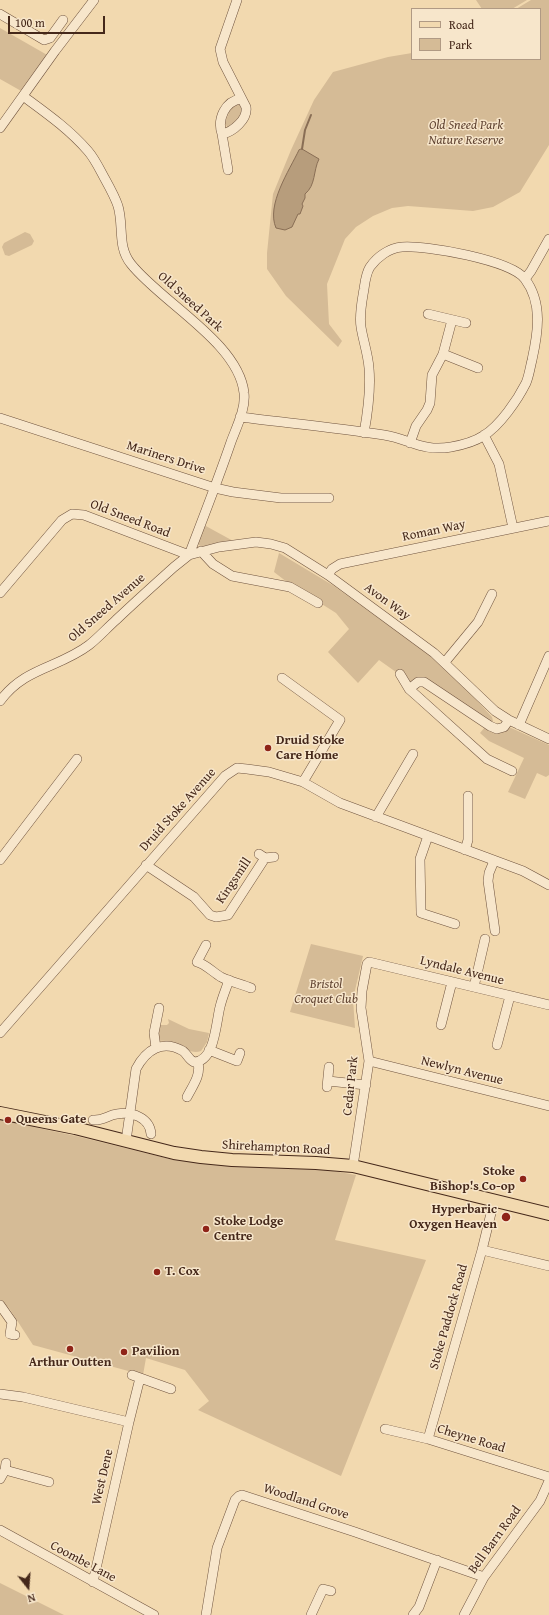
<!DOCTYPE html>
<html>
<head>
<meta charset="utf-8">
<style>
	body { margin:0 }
	#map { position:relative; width:549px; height:1615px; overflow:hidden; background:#f2d9af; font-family:"Gentium Book Plus",serif }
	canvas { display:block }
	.legend { position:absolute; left:411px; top:8px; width:130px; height:52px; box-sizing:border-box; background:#f7e6cb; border:1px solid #b09a84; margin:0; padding:5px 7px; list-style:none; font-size:12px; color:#45281a }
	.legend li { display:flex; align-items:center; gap:8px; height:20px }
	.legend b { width:20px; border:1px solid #b09a84 }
	.north { position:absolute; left:8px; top:1567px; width:40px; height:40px; -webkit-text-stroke:3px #f7e6cb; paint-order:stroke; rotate:163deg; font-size:11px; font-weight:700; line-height:16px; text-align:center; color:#45281a }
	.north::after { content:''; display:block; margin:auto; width:14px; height:18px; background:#45281a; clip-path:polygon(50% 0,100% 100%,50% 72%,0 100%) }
	.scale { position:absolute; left:8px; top:16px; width:97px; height:18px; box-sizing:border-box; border:2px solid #45281a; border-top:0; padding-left:5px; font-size:12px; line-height:14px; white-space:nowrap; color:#45281a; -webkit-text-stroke:3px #f7e6cb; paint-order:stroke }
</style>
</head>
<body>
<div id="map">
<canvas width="549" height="1615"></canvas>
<ul class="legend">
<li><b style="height:5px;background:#f2d9af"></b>Road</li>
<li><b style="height:11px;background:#d5bb96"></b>Park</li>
</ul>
<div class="north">N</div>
<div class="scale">100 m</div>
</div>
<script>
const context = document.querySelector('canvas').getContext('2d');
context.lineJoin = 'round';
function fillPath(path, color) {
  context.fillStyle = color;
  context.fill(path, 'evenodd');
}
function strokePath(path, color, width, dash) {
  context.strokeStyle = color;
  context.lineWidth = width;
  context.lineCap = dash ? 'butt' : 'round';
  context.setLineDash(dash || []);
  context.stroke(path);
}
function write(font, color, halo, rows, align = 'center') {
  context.font = font + ' "Gentium Book Plus",serif';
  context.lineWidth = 3;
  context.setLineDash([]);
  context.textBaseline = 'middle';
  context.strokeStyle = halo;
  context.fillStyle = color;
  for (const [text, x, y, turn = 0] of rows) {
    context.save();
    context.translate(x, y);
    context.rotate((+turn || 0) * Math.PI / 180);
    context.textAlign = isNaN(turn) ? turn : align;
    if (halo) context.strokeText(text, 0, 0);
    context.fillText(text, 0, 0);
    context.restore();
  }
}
fillPath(new Path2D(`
	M476,0H527L512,9H482Z
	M531,0H549V145L520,192L493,207L473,211L408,206L392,208L373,216L356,227L345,239L327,284L329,324L342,341L338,347L286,296L267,269V253L273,194L291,150L314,100L333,72L388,57L412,53V59H540V9H516Z
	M0,28L49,56L23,92L0,79Z
	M235,105H241L244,113L228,129L225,123L230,110Z
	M25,232L30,234L34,241L32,245L9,256L5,255L2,247L4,243Z
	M204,525L235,542L204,548L199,545L197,542Z
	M279,553L334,586L438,661L458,680L492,717L493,721L489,723L422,678L410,682L379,660L358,683L328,652L349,629L336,613L287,582L274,572Z
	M485,727H509L549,745V775L546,777L537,773L525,799L508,792L524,758L489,741L480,733Z
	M311,944L363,956L353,999L355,1028L290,1012Z
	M168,1019L189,1029L209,1033L207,1042L201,1051C186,1056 179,1038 159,1041V1025H167L169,1023Z
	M0,1120L76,1136L174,1160L327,1170L356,1175L335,1240L426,1260L341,1476L198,1410L209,1401L185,1370L146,1358L143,1375L33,1345L9,1308L0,1300Z
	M0,1583L64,1615H65H0Z`), '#d5bb96');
const water = new Path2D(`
	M302,149L319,159C313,171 316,185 305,194V198L302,204L303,206L300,214H298L292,227L285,230L276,228C266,205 289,171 299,150Z`);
fillPath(water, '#b79d7c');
strokePath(water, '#896e55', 1);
strokePath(new Path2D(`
	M302,149L305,130L311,115`), '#896e55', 2);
const minor = new Path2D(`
	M237,0L220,49L223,62L246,107C248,119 233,132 222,134C217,119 225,101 241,99
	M0,14L44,40L50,38L63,20
	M23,96C46,113 69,129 88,151C95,159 100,170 105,179C110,188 115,197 118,206C124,226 117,247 131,264C161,302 239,343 244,393C246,409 236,428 231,442C218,480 203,518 189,555
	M0,128L55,51L94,0
	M222,134L228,170
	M525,279L531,271L549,239
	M428,314L466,323
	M443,354L478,368
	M240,417C288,423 337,428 384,435C410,439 422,452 451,447C462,445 474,442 483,436C500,426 518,399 526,383C529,376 530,368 532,360C538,333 543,303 525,279C511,260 426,245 402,247C389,248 377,257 370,267C366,273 365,282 364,289C362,301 359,315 361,327C363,340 368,354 369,368C371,390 368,411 364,433
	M0,418L215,488L233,492L281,498H329
	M484,435L499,464L513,528
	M410,443L416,426L427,410L430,403L432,375L443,354L452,320
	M201,551L213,564L232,576L290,587L318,603
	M328,575L332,569L340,564L549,521
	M0,593L62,520L72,514L84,515L189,555
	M445,662L478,622L492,594
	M400,674L409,689L417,696L487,759L512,771
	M282,678L340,720L303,782
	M409,689L418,682H424L490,726L497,729L504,727L509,720
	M0,701C25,667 59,668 89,645C98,638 107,628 116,620C135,602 155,584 174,567L189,555L219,547L256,542L271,544L285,548L328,575L434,653L495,711L509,720L549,739
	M519,725L549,656
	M376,817L413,754
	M428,836L420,859L421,913L455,924
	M465,850L468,840V796
	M259,854L265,858L274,857
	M0,860L77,759
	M494,861L489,873L488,881L495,931
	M146,865L194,897L210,915L216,917L228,915L265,858
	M206,945L197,962C204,963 214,973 221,977C231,982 241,984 251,988
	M474,987L485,939
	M441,1025L452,982
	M0,1033L225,776L237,768L247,769L269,772L303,782L340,803L523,871L549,885
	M497,1045L510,996
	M156,1048L154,1033L159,1008
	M209,1050L237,1061L240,1053
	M369,1061L549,1106
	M328,1081L366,1085
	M327,1087L329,1067
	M187,1097C193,1085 201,1076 198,1062
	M93,1120C103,1121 108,1115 117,1114C132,1111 150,1118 151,1134
	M126,1141L136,1069C146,1050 162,1039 183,1051C187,1054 189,1060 194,1062C215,1062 216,1022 220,1007C222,998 226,989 229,980
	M353,1166L369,1061L361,1008L362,991L367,964L369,962L549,1005
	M482,1250L549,1266
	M0,1305L12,1322L10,1334L15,1335
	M132,1375L171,1389
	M0,1394L23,1397L129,1422
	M385,1429L428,1439L549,1477
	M428,1439L482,1250L494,1201
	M5,1470L49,1482
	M0,1479L5,1470L6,1463
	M0,1530L154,1615
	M93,1582L129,1422L140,1378
	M206,1615L217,1548L235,1500L239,1496L242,1495L355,1532L484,1577
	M311,1615L323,1589L331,1591
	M413,1615L419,1607L437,1560
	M464,1615L484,1577L540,1501L549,1481`);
const major = new Path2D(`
	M0,1113L75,1128L174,1153L201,1157L232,1160L316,1163L353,1166L549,1214`);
strokePath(minor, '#70543f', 10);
strokePath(major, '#45281a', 14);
strokePath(minor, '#f7e6cb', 9);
strokePath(major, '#f2d9af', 12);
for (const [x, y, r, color] of [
	[268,748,4,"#8f2418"],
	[8,1120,4,"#8f2418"],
	[523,1179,4,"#8f2418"],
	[506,1217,5,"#8f2418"],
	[206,1229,4,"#8f2418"],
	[157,1272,4,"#8f2418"],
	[70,1349,4,"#8f2418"],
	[124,1352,4,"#8f2418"]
]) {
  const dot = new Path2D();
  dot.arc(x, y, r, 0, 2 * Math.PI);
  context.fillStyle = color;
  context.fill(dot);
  strokePath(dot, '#f7e6cb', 1.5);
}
write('italic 13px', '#624533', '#f7e6cb', [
	["Old Sneed Park",466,126],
	["Nature Reserve",466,141],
	["Bristol",326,985],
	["Croquet Club",326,1000]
]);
write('13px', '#45281a', '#f7e6cb', [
	["Old Sneed Park",190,302,42],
	["Mariners Drive",166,458,18],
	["Old Sneed Road",130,519,21],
	["Roman Way",434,531,-12],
	["Avon Way",387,602,36],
	["Old Sneed Avenue",107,608,-41],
	["Druid Stoke Avenue",178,810,-48],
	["Kingsmill",234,881,-56],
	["Lyndale Avenue",462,971,14],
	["Newlyn Avenue",462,1071,14],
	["Cedar Park",351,1086,-84],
	["Shirehampton Road",276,1148,3],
	["Stoke Paddock Road",449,1317,-74],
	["Cheyne Road",471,1439,17],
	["West Dene",103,1477,-77],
	["Woodland Grove",306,1502,18],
	["Bell Barn Road",495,1540,-54],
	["Coombe Lane",83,1562,28]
]);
write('bold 13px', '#45281a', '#f7e6cb', [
	["Druid Stoke",276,741],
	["Care Home",276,756],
	["Queens Gate",16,1120],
	["Stoke",515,1172,"right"],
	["Bishop's Co-op",515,1187,"right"],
	["Hyperbaric",497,1210,"right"],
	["Oxygen Heaven",497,1225,"right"],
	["Stoke Lodge",214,1222],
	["Centre",214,1237],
	["T. Cox",165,1272],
	["Pavilion",132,1352],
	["Arthur Outten",70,1363,"center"]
], 'left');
</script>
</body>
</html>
